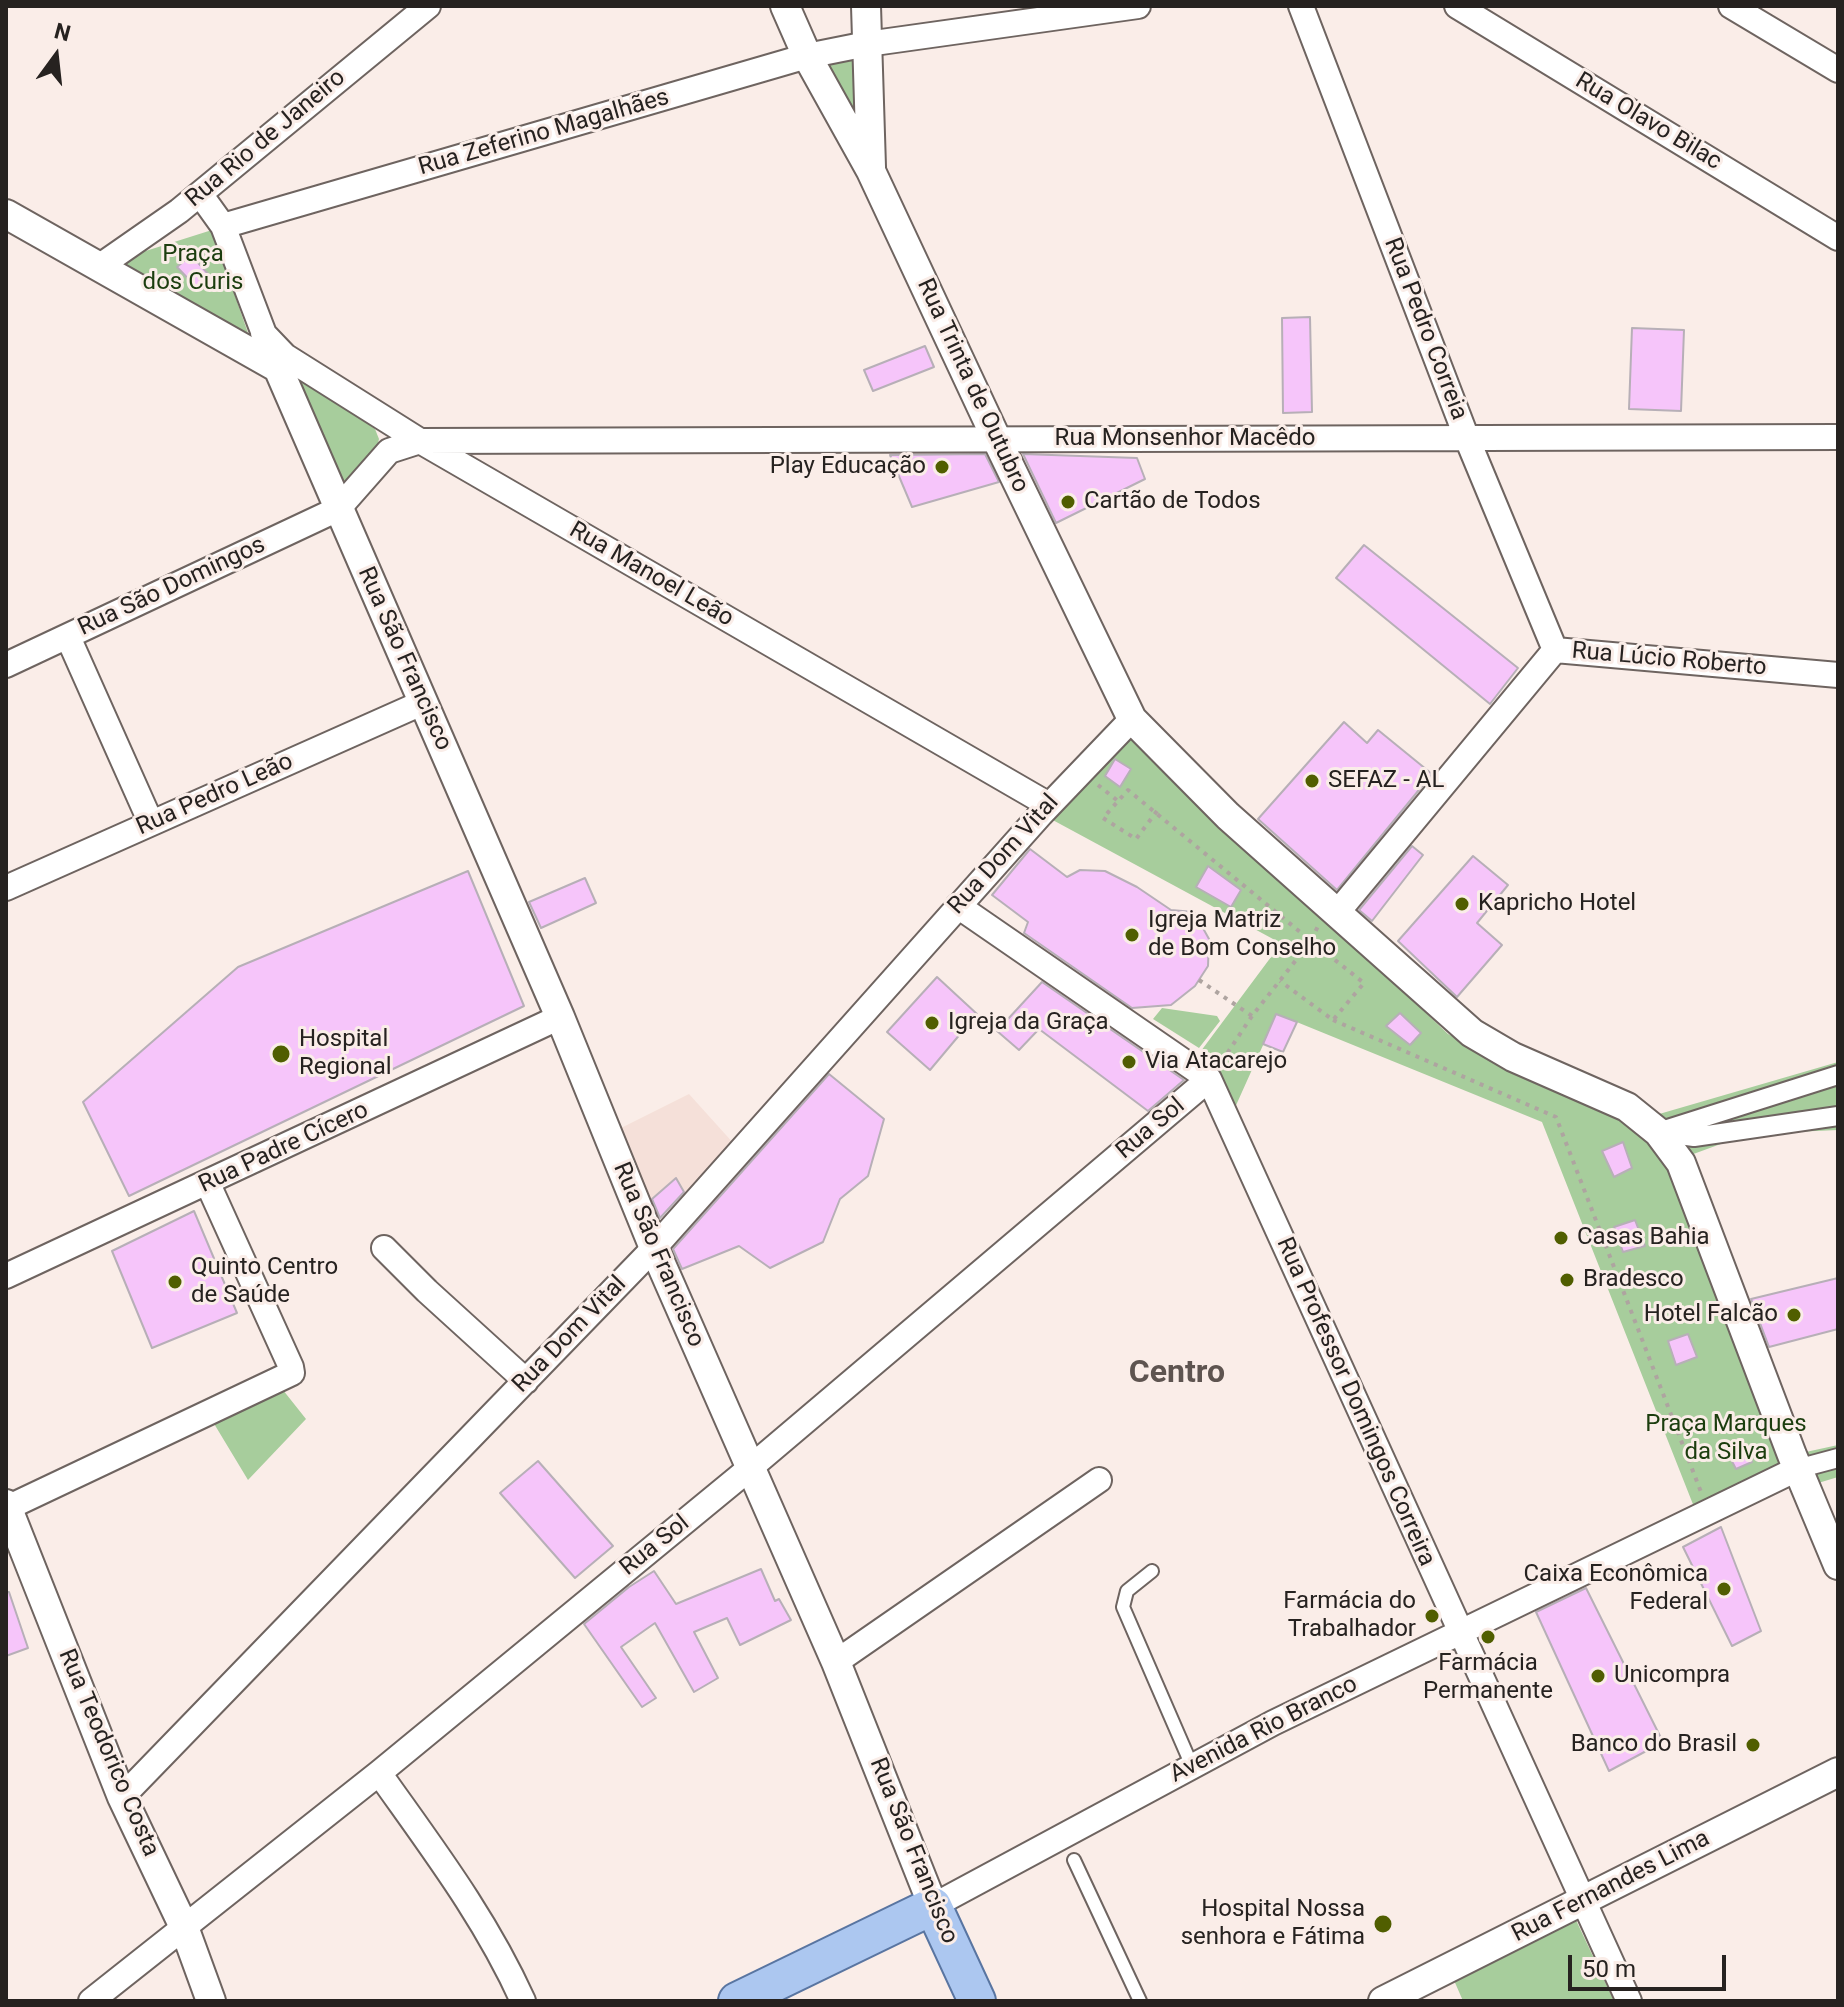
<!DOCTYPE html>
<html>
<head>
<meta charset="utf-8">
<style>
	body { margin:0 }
	#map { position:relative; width:1844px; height:2007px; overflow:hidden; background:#faede8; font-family:Roboto,sans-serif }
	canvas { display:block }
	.frame { position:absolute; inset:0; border:8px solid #262220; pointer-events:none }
	.north { position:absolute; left:16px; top:16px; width:80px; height:80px; -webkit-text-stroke:6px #faede8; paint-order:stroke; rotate:15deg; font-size:22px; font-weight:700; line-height:32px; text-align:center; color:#262220 }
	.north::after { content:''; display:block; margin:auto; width:28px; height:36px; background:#262220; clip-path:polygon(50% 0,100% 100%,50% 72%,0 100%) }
	.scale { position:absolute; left:1568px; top:1955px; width:158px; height:36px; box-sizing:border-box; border:4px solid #262220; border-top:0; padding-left:10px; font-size:24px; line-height:28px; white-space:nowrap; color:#262220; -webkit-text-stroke:6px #faede8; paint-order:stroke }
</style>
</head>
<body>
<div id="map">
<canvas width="1844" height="2007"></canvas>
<div class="frame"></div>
<div class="north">N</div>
<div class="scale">50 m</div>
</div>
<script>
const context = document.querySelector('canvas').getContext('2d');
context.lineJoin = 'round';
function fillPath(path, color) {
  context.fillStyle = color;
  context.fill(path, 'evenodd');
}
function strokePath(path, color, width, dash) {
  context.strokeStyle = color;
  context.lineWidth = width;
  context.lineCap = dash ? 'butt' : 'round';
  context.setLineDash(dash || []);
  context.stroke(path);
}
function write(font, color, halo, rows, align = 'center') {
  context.font = font + ' Roboto,sans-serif';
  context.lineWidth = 6;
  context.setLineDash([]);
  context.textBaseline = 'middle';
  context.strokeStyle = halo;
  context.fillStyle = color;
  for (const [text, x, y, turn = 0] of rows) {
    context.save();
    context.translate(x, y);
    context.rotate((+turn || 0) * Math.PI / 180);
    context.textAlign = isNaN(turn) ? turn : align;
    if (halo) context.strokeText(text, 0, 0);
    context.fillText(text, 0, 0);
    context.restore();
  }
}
fillPath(new Path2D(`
	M689,1094L735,1145L657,1221L621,1128Z`), '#f5e0d9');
fillPath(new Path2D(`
	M867,44L871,171L807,56Z
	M212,230L248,333L114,261Z
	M275,353L375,429L379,439L377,447L340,489Z
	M1131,732L1448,1034L1625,1118L1649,1138L1665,1161L1792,1455L1838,1445V1477L1805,1487L1797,1469L1698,1517L1542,1122L1277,1014L1233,1112L1215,1070L1198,1055L1271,957L1273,939L1049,818Z
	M1162,1008L1217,1016L1220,1021L1199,1048L1153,1019Z
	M1838,1062V1130L1748,1134L1688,1156L1642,1119Z
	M279,1385L306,1419L248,1480L213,1422Z
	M1575,1918L1614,2001H1463L1453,1978Z`), '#a7cd9c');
const building = new Path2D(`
	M191,255L210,276L197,288L177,267Z
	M1310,317L1312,412L1283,413L1282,318Z
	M1632,328L1684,330L1681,411L1629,409Z
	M925,346L934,367L873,391L864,370Z
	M985,454L999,482L912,507L890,455Z
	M1023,454L1137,458L1145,479L1056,523Z
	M1364,545L1518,668L1490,704L1336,578Z
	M1344,722L1367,743L1378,730L1432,774L1337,890L1258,819Z
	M1115,759L1131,769L1120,787L1105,776Z
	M1412,846L1423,855L1372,921L1359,910Z
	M1030,849L1067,877L1080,870L1105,871L1137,887L1171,910L1194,912L1209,939L1208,966L1195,986L1171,1005L1132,1008L1024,933L1028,922L992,895Z
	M1473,856L1508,885L1477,923L1502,945L1457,997L1398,941Z
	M1208,866L1241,890L1231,907L1196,887Z
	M468,871L524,1006L129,1196L83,1102L238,967Z
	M585,878L596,903L541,928L529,902Z
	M937,977L977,1014L930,1070L887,1032Z
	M1042,982L1184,1080L1148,1111L1039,1029L1019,1050L997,1031Z
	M1400,1013L1421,1033L1410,1045L1386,1026Z
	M1276,1014L1297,1022L1283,1052L1263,1044Z
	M829,1074L884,1119L868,1176L840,1199L823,1242L770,1268L739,1246L682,1269L673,1249Z
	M1623,1142L1632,1168L1614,1177L1602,1151Z
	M676,1178L684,1192L660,1218L652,1199Z
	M194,1211L237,1313L152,1348L112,1251Z
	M1635,1220L1645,1246L1623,1252L1614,1227Z
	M1838,1278V1329L1769,1347L1751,1299Z
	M1688,1334L1697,1357L1676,1365L1668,1341Z
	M1744,1446L1752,1462L1736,1469L1727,1452Z
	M538,1461L613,1546L575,1578L500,1493Z
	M1721,1527L1761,1631L1732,1646L1683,1547Z
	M761,1569L775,1601L779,1599L791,1620L740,1645L727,1618L694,1632L718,1678L694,1692L655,1623L621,1647L656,1698L642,1707L584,1624L629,1587L654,1571L676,1604Z
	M1586,1588L1663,1742L1609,1771L1536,1612Z
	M6,1592H9L28,1648L6,1656Z`);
fillPath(building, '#f6c5fa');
strokePath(building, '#b7afb7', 2);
const service = new Path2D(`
	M1152,1571L1127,1591L1123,1607L1192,1766
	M1074,1860L1140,2001`);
const pedestrian = new Path2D(`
	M1658,1132L1838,1075
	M1665,1133L1694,1137L1838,1116
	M1797,1469L1838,1458`);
const minor = new Path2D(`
	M1301,6L1466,436L1555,650
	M1457,6L1838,238
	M1731,6L1838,70
	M200,194L223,226L269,347
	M223,226L807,56L867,44L1138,6
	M100,266L179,211L428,6
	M263,333L285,356L420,441L1049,805
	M68,637L151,823
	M1555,650L1838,675
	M6,665L338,509L389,451L420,441L1838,437
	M6,888L424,702
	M958,906L1209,1079L1629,2001
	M1336,914L1555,650
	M384,1248L427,1291L526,1381
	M6,1276L560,1017
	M7,1508L292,1373L291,1367L208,1184
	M836,1662L1099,1480
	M379,1773C432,1848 485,1917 523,2001
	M122,1797L654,1248L1041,814L1132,719
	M933,1906L1273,1723L1797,1469
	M91,2001L379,1773L750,1468L1209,1079`);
const tertiary = new Path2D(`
	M785,6L807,56L871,171L997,440L1132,719L1228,816L1472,1033L1513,1057L1627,1107L1658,1132L1681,1163L1792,1455L1838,1565
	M866,6L871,167
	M6,214L278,368L560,1017L654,1248L836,1662L933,1906
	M6,1504L122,1797L184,1927L211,2001
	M1383,2001L1838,1772`);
const primary = new Path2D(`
	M737,2001L933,1906L977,2001`);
strokePath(service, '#6e6460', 16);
strokePath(pedestrian, '#6e6460', 22);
strokePath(minor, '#6e6460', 28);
strokePath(tertiary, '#6e6460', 32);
strokePath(primary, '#5975a1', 40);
strokePath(new Path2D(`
	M1098,785L1118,801
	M1157,811L1136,839L1103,818L1128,790L1311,941L1318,926
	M1199,980L1252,1016L1311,941L1364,983L1333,1020L1280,981
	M1333,1020L1556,1117L1701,1492
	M1222,1061L1252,1016`), '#aea4a0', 4, [4, 6]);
strokePath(service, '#fff', 12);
strokePath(pedestrian, '#fff', 18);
strokePath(minor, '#fff', 24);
strokePath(tertiary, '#fff', 28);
strokePath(primary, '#acc7f0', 36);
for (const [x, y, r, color] of [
	[942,467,8,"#505e00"],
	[1068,502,8,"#505e00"],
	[1312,781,8,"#505e00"],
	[1462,904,8,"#505e00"],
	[1132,935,8,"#505e00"],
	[932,1023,8,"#505e00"],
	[281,1054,10,"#505e00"],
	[1129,1062,8,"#505e00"],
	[1561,1238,8,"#505e00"],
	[1567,1280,8,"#505e00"],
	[175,1282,8,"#505e00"],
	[1794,1315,8,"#505e00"],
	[1724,1589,8,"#505e00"],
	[1432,1616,8,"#505e00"],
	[1488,1637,8,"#505e00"],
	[1598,1676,8,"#505e00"],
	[1753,1745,8,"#505e00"],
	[1383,1924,10,"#505e00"]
]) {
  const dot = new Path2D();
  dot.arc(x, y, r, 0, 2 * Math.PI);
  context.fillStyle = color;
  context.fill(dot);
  strokePath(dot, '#faede8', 3);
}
write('24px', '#262220', '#faede8', [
	["Rua Olavo Bilac",1648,122,31],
	["Rua Zeferino Magalhães",544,133,-16],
	["Rua Rio de Janeiro",266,139,-40],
	["Rua Pedro Correia",1425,329,69],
	["Rua Trinta de Outubro",972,386,65],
	["Rua Monsenhor Macêdo",1185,439],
	["Rua Manoel Leão",651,575,30],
	["Rua São Domingos",172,587,-25],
	["Rua São Francisco",404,659,66],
	["Rua Lúcio Roberto",1669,660,5],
	["Rua Pedro Leão",215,795,-24],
	["Rua Dom Vital",1004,855,-48],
	["Rua Sol",1151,1129,-40],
	["Rua Padre Cícero",284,1148,-25],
	["Rua São Francisco",658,1255,67],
	["Rua Dom Vital",570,1335,-46],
	["Rua Professor Domingos Correira",1355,1402,66],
	["Rua Sol",655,1546,-39],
	["Avenida Rio Branco",1264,1730,-27],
	["Rua Teodorico Costa",108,1753,67],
	["Rua São Francisco",913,1851,68],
	["Rua Fernandes Lima",1611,1887,-27]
]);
write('24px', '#1b3d0e', '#faede8', [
	["Praça",193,255],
	["dos Curis",193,283],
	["Praça Marques",1726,1425],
	["da Silva",1726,1453]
]);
write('24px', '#262220', '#faede8', [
	["Play Educação",926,467,"right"],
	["Cartão de Todos",1084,502],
	["SEFAZ - AL",1328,781],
	["Kapricho Hotel",1478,904],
	["Igreja Matriz",1148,921],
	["de Bom Conselho",1148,949],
	["Igreja da Graça",948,1023],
	["Hospital",299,1040],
	["Regional",299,1068],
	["Via Atacarejo",1145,1062],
	["Casas Bahia",1577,1238],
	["Quinto Centro",191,1268],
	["de Saúde",191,1296],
	["Bradesco",1583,1280],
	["Hotel Falcão",1778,1315,"right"],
	["Caixa Econômica",1708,1575,"right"],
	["Federal",1708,1603,"right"],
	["Farmácia do",1416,1602,"right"],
	["Trabalhador",1416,1630,"right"],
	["Farmácia",1488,1664,"center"],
	["Permanente",1488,1692,"center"],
	["Unicompra",1614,1676],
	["Banco do Brasil",1737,1745,"right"],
	["Hospital Nossa",1365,1910,"right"],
	["senhora e Fátima",1365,1938,"right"]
], 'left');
write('bold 32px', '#5e5450', '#faede8', [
	["Centro",1177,1374]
]);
</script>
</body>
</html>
